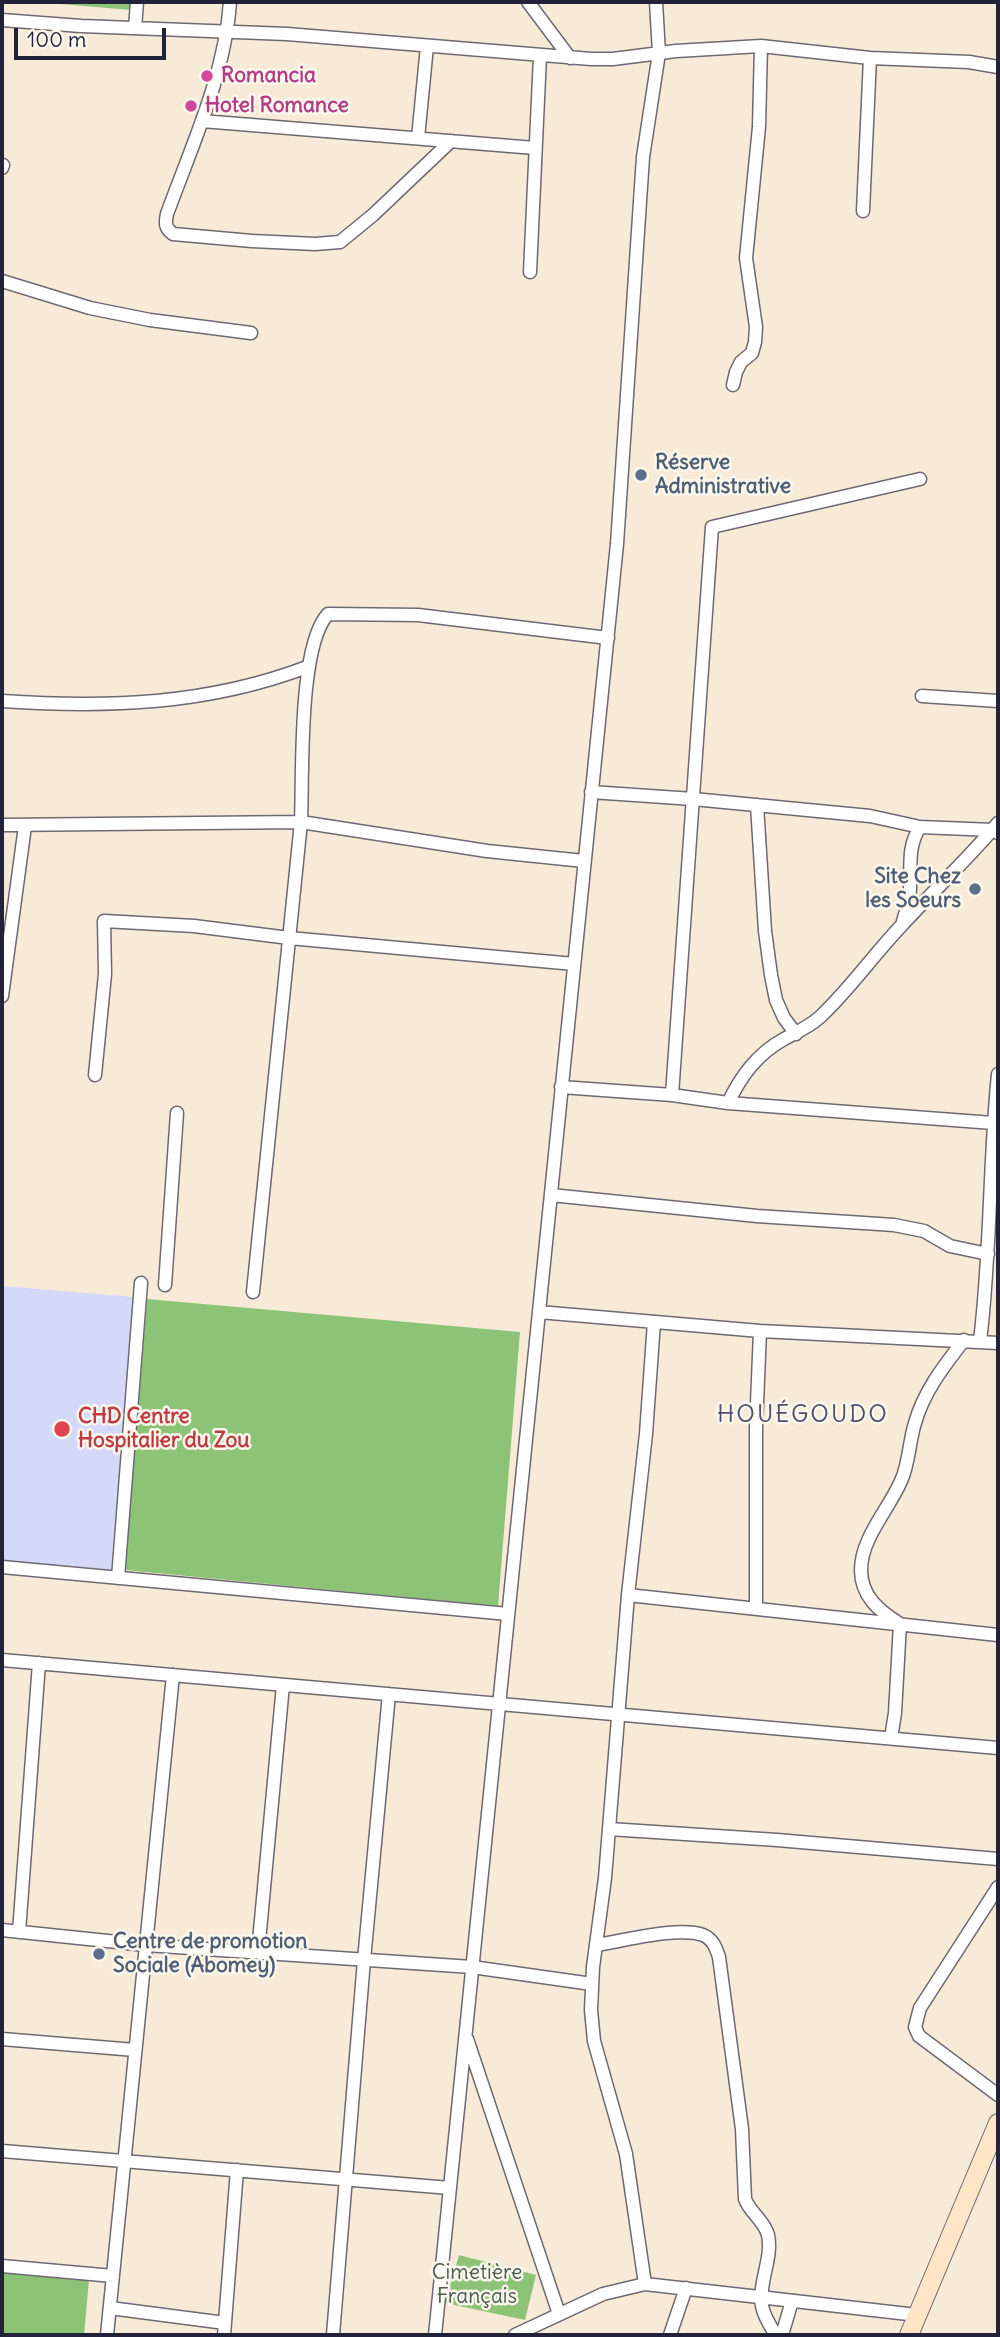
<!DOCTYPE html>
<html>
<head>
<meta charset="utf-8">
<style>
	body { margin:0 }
	#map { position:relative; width:1000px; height:2337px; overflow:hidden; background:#f7ebd8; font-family:Delius,sans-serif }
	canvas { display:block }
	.frame { position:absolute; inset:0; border:4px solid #22223b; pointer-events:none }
	.scale { position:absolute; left:14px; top:28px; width:152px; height:32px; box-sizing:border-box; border:4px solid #22223b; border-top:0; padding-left:9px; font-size:21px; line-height:24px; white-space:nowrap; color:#22223b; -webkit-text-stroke:5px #fbf7ec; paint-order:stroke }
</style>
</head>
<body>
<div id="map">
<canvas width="1000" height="2337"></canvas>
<div class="frame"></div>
<div class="scale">100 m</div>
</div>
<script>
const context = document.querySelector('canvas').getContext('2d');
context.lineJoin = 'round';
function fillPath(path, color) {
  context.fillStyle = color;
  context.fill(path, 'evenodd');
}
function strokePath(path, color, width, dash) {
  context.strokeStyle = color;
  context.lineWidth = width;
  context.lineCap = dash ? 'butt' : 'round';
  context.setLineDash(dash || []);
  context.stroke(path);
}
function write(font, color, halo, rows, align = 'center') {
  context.font = font + ' Delius,sans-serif';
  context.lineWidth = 5;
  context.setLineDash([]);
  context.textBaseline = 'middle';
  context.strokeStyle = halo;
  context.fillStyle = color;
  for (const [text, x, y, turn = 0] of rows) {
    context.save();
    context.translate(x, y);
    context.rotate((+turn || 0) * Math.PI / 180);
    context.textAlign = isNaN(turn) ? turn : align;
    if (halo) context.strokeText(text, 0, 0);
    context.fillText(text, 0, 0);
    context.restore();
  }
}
fillPath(new Path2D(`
	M2,1286L133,1297L111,1570L2,1560Z`), '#d4d8f9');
fillPath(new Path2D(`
	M36,2H132L131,10Z
	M147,1299L520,1332L498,1606L125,1570Z
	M459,2255L536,2275L525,2320L445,2303Z
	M2,2272L89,2280L84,2335H2Z`), '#8dc376');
const street = new Path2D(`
	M230,2C225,75 192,145 167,214C165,223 165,228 173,234L252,241L315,244L340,242L373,215L451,141
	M528,2L570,58
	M2,20L81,26L287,34L591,59H613L676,51L761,46L870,58L969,62L998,67
	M135,28L137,2
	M202,121L535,148
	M418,138L427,46
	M2,168L3,165
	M863,211L870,58
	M530,272L540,56
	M2,281L90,308L150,320L251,333
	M733,385L736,372L741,362L752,353L755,342L756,327L746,258L759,127L761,46
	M922,696L998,701
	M2,701C107,708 207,705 307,667
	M591,792L693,799L870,816L920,827L993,830L998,833
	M757,805L765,931L771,975L776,1000L784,1018L796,1034
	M2,825L301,822C303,775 298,646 328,614L418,615L608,638
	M903,921C905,914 908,906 909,899C913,873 905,850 920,827
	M2,996L25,826
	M95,1075L105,974L104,921L194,926L289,938L574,964
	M561,1087L672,1095L728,1103L993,1123
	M672,1095L712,527L920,479
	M728,1103C741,1076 757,1054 784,1039C797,1032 809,1027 820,1017C850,989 874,954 902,925C934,890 968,859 998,823
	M551,1195L757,1216L894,1225L924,1231L950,1246L988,1254
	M165,1285L177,1113
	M253,1292L301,822L487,851L584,861
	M539,1312L760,1331L998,1343
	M980,1341C991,1252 989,1163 998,1074
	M2,1567L508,1614
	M118,1578L141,1283
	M628,1595L998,1635
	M756,1607V1428L760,1331
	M2,1660L998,1748
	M891,1738L895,1713L900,1624C879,1611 861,1596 861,1570C861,1538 889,1509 901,1481C909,1464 909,1442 915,1423C924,1391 944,1366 964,1340
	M609,1829L777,1840L998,1859
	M998,1887L920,2008L915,2027L919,2036L998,2095
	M2,1930L146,1945L472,1967L592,1984
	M19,1932L39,1663
	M597,1945C622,1941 679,1926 703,1935C713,1939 716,1948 719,1957L742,2129L745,2199C750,2213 764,2220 768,2235C773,2258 758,2283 762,2306C764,2316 770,2326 776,2335
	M258,1952L283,1685
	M2,2039L135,2050
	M467,2039L559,2314
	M2,2151L450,2188
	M2,2266L113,2276
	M645,2284L626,2154L594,2041L591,2010L593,1967L605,1878L628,1595L646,1434L654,1322
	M110,2308L225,2323
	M107,2335L173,1675
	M224,2335L237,2170
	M333,2335L364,1960L389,1694
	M435,2335L617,544L643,157L659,53L656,2
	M515,2335L603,2294L645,2284L917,2315
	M670,2335L686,2288
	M782,2335L792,2301`);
const secondary = new Path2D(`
	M909,2335L998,2123`);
strokePath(street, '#6d6872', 15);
strokePath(secondary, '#6d6872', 20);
strokePath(street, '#fff', 12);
strokePath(secondary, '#ffe4c6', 18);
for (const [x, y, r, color] of [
	[207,76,7,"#d1479c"],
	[191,106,7,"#d1479c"],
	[641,475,7,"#5c6f8a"],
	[975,889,7,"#5c6f8a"],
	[62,1429,9,"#e0444e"],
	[99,1954,7,"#5c6f8a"]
]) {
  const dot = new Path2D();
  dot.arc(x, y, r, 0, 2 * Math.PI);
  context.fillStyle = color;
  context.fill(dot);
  strokePath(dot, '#fbf7ec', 2.5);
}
write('bold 21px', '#b23c85', '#fbf7ec', [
	["Romancia",221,76],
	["Hotel Romance",205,106]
], 'left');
write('bold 21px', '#4e5e75', '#fbf7ec', [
	["Réserve",655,463],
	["Administrative",655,487],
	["Site Chez",961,877,"right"],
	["les Soeurs",961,901,"right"],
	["Centre de promotion",113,1942],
	["Sociale (Abomey)",113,1966]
], 'left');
write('bold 21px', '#be3a42', '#fbf7ec', [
	["CHD Centre",78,1417],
	["Hospitalier du Zou",78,1441]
], 'left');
write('21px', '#475a50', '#fbf7ec', [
	["Cimetière",477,2273],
	["Français",477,2297]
]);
context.letterSpacing = '2px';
write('24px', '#514e6d', '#fbf7ec', [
	["HOUÉGOUDO",803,1415]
]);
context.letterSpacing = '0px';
</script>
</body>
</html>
